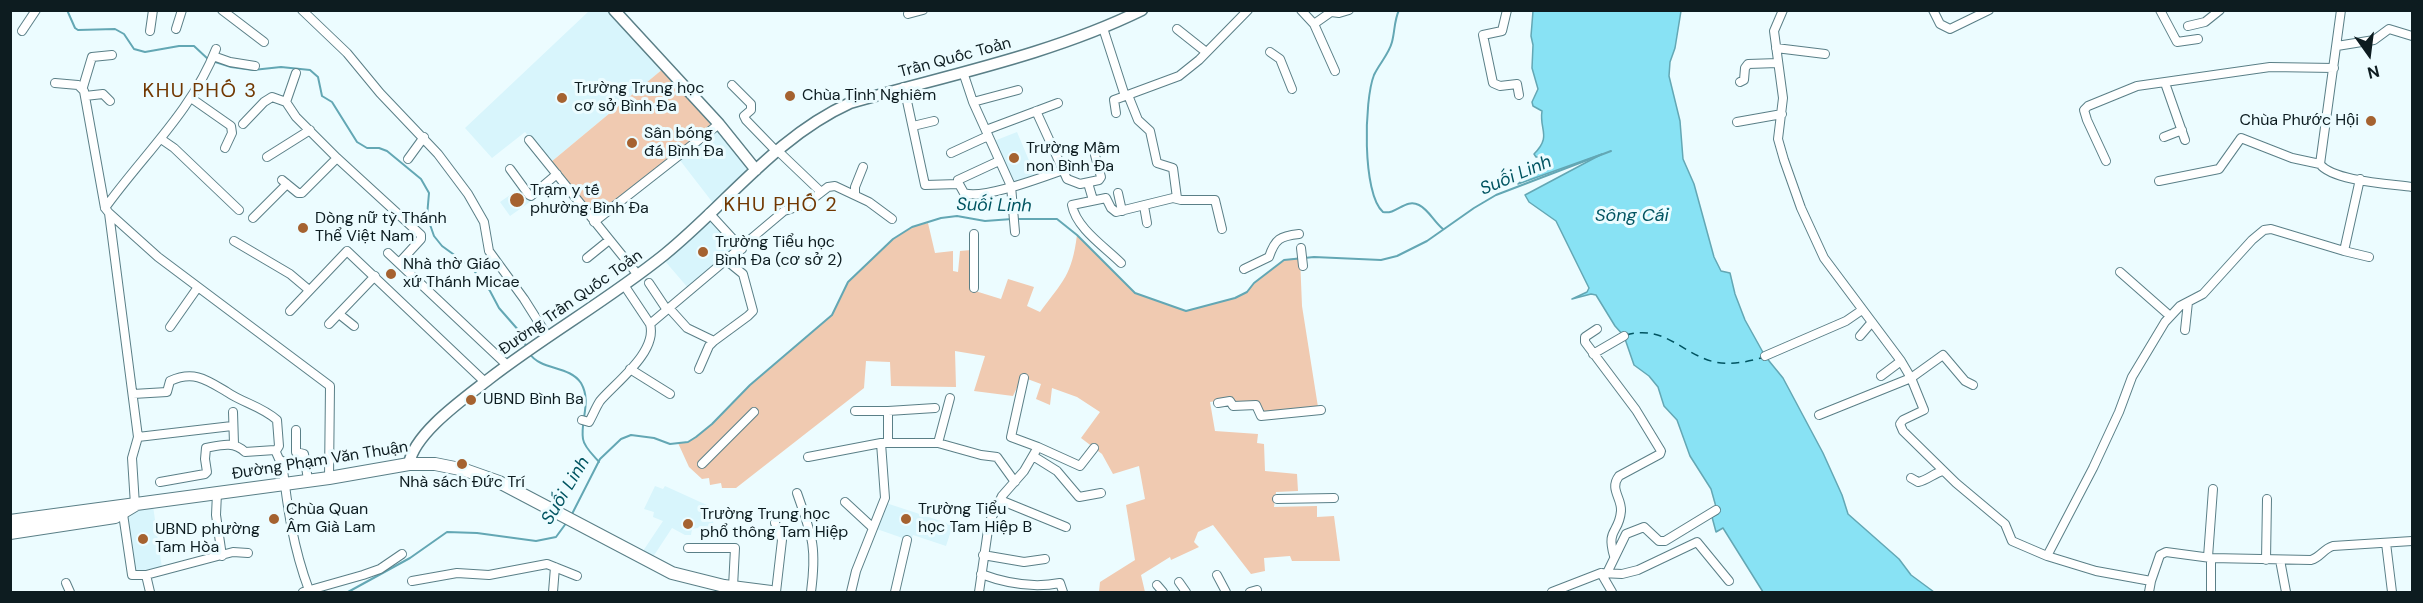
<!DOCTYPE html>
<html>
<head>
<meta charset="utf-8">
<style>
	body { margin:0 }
	#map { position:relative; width:2423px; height:603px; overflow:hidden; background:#ecfcff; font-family:"DM Sans",sans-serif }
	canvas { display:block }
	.frame { position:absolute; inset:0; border:12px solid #0d1c20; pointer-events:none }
	.north { position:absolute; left:2339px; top:24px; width:60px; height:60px; -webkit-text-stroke:4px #ecfcff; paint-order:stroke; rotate:166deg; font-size:16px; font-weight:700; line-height:24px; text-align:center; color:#0d1c20 }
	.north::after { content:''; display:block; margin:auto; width:21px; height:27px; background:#0d1c20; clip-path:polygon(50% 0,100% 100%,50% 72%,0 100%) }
</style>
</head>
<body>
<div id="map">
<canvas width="2423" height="603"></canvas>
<div class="frame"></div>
<div class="north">N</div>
</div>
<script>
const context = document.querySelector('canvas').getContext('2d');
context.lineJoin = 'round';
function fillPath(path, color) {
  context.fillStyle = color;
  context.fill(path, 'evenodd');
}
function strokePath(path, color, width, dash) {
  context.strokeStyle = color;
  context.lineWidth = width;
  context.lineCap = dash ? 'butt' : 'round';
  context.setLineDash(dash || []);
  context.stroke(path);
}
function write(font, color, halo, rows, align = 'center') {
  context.font = font + ' "DM Sans",sans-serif';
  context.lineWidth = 6;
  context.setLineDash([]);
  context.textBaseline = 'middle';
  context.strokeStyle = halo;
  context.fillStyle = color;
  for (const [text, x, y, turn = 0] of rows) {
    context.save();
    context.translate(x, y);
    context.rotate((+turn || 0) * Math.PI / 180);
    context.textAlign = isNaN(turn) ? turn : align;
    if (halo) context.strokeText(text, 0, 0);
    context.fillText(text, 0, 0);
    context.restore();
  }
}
fillPath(new Path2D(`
	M589,11H609L664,68L551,162L525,132L492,158L465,128Z
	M718,128L751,169L713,203L679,159Z
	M1017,132L1036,177L1013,183L994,141Z
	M527,183L537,197L510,216L500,202Z
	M709,217L738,248L689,289L664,260Z
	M655,486L663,489L665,486L709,506L716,533L706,536L704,527L692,529L691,535H685L672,528L651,560L641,554L663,521L653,517L654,512L644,509Z
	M886,503L953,525L946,546L913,535L911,541L874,528Z
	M153,506L162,568L134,574L125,516L137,508Z`), '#d8f5fc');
fillPath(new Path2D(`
	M664,68L714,124L595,219L551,162Z
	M928,223L935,253L953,251V271L958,272L960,251L971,250L972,290L1001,299L1008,279L1034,287L1027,306L1040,312C1063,281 1072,275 1077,235L1135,293L1185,311L1235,298L1247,292L1254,283L1284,260L1300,257L1302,306L1318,407L1261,413L1260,405H1237L1228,399L1210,402L1215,431L1258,434L1257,443L1264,444L1265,471L1297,474L1298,491L1276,492L1274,507L1317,506V517L1334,516L1340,561H1292L1290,556L1264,558L1265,571L1251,574L1213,525L1198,532L1194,542L1199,547L1171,560L1170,557L1141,575L1145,592H1099L1100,582L1135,560L1126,505L1145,499L1139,466L1113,474L1102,454L1081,438L1100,412L1077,397L1052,388L1050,405L1036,399L1041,384L1022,377L1013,396L974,391L985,356L955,351L956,387L891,386L890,362L866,361L864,388L736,488H722L721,483L710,485L709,478L702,479L689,467L678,443L688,442L712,424L750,385L832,315L848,282L893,239L912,227Z`), '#f0cab1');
const water = new Path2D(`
	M1533,11H1681L1675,48L1670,62L1669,76L1680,121L1683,159L1694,184L1714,257L1721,271L1730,273L1735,294L1745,320L1765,356L1783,378L1823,453L1842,495L1848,514L1899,559L1911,575L1934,592H1763L1723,528L1716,532L1712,517L1718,514L1711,489L1690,456L1677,420L1664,406L1658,387L1649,376L1634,365L1624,336L1615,326L1596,295L1591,294L1572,299L1587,292L1589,288L1556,221L1529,202L1525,195L1602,154L1518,184L1541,162V157H1536L1534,154C1552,136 1539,130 1542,111L1533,106L1532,102L1538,89L1532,68L1533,45L1531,36Z`);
fillPath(water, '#88e2f4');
strokePath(water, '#63a7b4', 1.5);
strokePath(new Path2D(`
	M67,10L75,28L78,30L115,29L124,34L134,49L145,52L179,46H194L209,60L231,67L253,70L281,67L310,70L318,77L322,96L332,102L357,142L367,148H379L387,151L421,179L429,193L427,216L434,236L442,246L471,267L490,291L499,308L520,332L527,348
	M1399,10C1394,21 1395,31 1392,42C1389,54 1379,64 1374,75C1364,100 1362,194 1383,212C1397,215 1405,198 1419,205C1429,210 1434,222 1443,229
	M1017,219H1057L1077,235L1135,293L1186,311L1235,298L1247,292L1254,283L1284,260L1314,257L1381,260L1397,256L1427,241L1474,208L1496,195L1611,151
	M529,353C541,371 569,365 581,383C592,402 580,420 583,439C584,447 594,456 599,462
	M572,514L600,459L621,439L631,435L654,438L670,444L688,442L696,437L712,424L750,385L832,315L848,282L893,239L912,227L941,218L957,216L985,221L1012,219
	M348,592L410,558L447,532L477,533L536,541L556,537L567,522`), '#63a7b4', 2);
strokePath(new Path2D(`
	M1626,335C1665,324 1683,355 1715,362C1730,365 1747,362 1761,358`), '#005461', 1.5, [8, 6]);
const street = new Path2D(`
	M222,10L264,42
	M302,10L347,53L380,93L438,154L468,194L484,222L489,251L524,299L548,337
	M1301,10L1314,24L1335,71
	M1507,10L1502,31L1483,35L1493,83L1500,86L1517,84L1519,95
	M1783,10L1774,31L1783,98L1778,139L1784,160L1801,208L1824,258L1901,361L1881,376
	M1933,10L1940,24L1950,29L1989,10
	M2160,10L2177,42L2198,39
	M2341,10L2320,164C2332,181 2391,184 2412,187
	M908,14L923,10
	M1314,24L1331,12L1339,13L1349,10
	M2188,26L2205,22L2220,10
	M1103,28L1125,96L1179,76L1199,60L1248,10
	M176,29L182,10
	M1177,29L1206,52
	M22,31L36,10
	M150,31L153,10
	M2337,46L2374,40L2389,29L2412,36
	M1776,48L1825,54
	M1270,52L1280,59L1292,89
	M213,56L230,62L255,66
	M963,72L973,102L1011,186L1015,232
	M1740,82L1744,80L1745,68L1748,64L1778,63
	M55,83L78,85L84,91L105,208L109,213L138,437L132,458L135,505
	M2165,83L2185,140
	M732,85L751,104V110L744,116L746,120L776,151
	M83,87L92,57L112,55
	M904,87L925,185L959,184L958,180L999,161
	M1128,95L1138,120L1150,131L1157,163L1173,168L1177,198
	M85,96L103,94L110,101
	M191,98L231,126L232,133L225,148
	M286,102L296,73
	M973,102L1018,90
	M1116,113L1114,100L1125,96
	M1737,122L1782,114
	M243,124L264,102L272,97L286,102L296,117L337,158L421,235V239L399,263
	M913,126L934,121
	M986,130L1058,103
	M2164,137L2182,130
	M161,139L174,148L239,210
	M529,140L638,275
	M777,150L821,192
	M951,153L988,136
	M267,157L310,130
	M408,159L424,137
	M2106,161L2087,120L2084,110L2088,106L2137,86L2270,67L2334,68
	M510,169L529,195L531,196L557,174
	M1063,170L1067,179L1080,184L1099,180L1101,177L1095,155
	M282,180L298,193H302L337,158
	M2159,181L2219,169L2241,138L2292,158L2320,164
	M1088,183L1093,200
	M959,184L964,193C983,200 1043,177 1063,170L1036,111
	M1118,193L1122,211
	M855,195V187L863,167
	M1144,206L1147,223
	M105,208C143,155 192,111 216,49
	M109,213L158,257L330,386L329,478
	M709,213L742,249
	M253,218L287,184
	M594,222L719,124
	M974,234V288
	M234,241L290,274L309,290
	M1301,248L1303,266
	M2344,251L2369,257
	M388,253L507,365
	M587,258L608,241
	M1121,263C1105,247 1076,228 1072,205L1106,198L1111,208L1116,212L1173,198L1181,200H1215L1222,229
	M1244,269L1269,257C1275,239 1280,236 1299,234
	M2120,272L2170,316
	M649,283L667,310
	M624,285L650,324L784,211L806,204L828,187L835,186L869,202L892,219
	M669,308L687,328L714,341L748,316L753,311L743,274L727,261
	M290,311L347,251L485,382
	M339,314L354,326
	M329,324L375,276
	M170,327L198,287
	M1597,329L1585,337V342L1636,410L1661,451L1660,454L1619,476C1609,489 1622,498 1621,511C1619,534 1606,528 1614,556
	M2185,330L2188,302
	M1860,336L1872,322
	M1593,354L1624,336
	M1765,356L1846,321L1862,310
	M1901,361L1911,378L1943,355L1965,381L1973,385
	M630,369L670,394
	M699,369L709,346L714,341
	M1024,378L1011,437L1038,447
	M133,394L167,392L170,381C194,370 207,380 227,392C243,403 261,406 277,420L279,446L276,451
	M1218,403L1230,401L1233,406L1256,405L1261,416L1321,410
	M855,411H888V443
	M888,411L935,408
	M233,412L234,444
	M1819,415L1911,378L1924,410L1903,420L1900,424L1903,431L1956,483L2005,524L2012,541L2047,556L2093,468L2119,412L2132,377L2165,322L2180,306L2203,294L2252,240L2264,230L2271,229L2344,251L2360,179
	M582,420L589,422C593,415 596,407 600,401C615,383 658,352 650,324
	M296,430V452L304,454L308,480
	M138,437L232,426
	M938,443L950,398
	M1033,456L1057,471L1079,497L1101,493
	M808,457L881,443
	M702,464L754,412
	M1911,478L1918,482C1928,480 1934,473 1943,471
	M160,482L205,474L207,472L205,459L206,448C221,445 234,441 245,452L275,450L279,459L282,461C287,505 293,548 309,590
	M217,493L216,515L222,556
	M797,493C812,536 817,546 811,592
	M1277,499L1334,498
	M1000,500L1066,527
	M845,502L872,527
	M123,514L132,575H146
	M775,523L782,540L776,592
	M2386,543L2392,592
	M688,548H735L733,587
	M983,555L1024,562L1045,559
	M2047,556L2096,571L2151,581L2160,555L2166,552L2211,558L2311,560C2321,557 2323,549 2333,546L2412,541
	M2208,557L2213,489
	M2266,560L2267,499
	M2280,560L2286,592
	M1601,573L1612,592
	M1607,573L1626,534L1644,527L1659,541H1665L1716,510
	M981,574C1005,583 1034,588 1060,583L1063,592
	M1217,575L1226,592
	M412,581L457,573L489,575L547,564L577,576
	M1179,582L1186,592
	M66,583L70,592
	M1157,585L1163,592
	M150,592L146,575L233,552L248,553
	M303,592L363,575L380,569L402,554
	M553,592L555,567
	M851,592L856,571L885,498L881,443H938L981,455L997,457L1015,482
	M895,592L907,540
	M979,592L989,523L1002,496L1024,471L1038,447L1080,466L1094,448
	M1250,592L1257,590
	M1552,592L1601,573L1622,574L1638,570L1697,542L1729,581
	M2149,592L2151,581
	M2211,592V558`);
const secondary = new Path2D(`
	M614,10L719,124L756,170
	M409,464C414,433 465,398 489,379C546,335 608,300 664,255C726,205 775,137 850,103C948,75 1050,55 1142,10`);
const primary = new Path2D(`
	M10,521L329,478L409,464H435L465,470L499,482L672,573L724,586L771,592
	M10,533L115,517L135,505`);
strokePath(street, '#5a7f87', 10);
strokePath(secondary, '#5a7f87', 13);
strokePath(primary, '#5a7f87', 14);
strokePath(street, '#fff', 8);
strokePath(secondary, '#fff', 10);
strokePath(primary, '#fff', 12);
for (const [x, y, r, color] of [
	[790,96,6,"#a56230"],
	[562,98,6,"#a56230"],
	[2371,121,6,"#a56230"],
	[632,143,6,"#a56230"],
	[1014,158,6,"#a56230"],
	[517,200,8,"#a56230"],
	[303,228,6,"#a56230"],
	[703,252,6,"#a56230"],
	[391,274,6,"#a56230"],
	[471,400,6,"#a56230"],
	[462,464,6,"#a56230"],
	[274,519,6,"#a56230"],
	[906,519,6,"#a56230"],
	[688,524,6,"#a56230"],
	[143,539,6,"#a56230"]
]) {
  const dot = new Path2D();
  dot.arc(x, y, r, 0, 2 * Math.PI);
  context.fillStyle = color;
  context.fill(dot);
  strokePath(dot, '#ecfcff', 2);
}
write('16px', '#0d1c20', '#ecfcff', [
	["Trần Quốc Toản",955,58,-15],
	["Đường Trần Quốc Toản",571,303,-35],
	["Đường Phạm Văn Thuận",320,461,-9]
]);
write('16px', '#0d1c20', '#ecfcff', [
	["Trường Trung học",574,89],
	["cơ sở Bình Đa",574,107],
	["Chùa Tịnh Nghiêm",802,96],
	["Chùa Phước Hội",2359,121,"right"],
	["Sân bóng",644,134],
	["đá Bình Đa",644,152],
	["Trường Mầm",1026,149],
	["non Bình Đa",1026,167],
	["Trạm y tế",530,191],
	["phường Bình Đa",530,209],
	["Dòng nữ tỳ Thánh",315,219],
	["Thể Việt Nam",315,237],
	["Trường Tiểu học",715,243],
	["Bình Đa (cơ sở 2)",715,261],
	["Nhà thờ Giáo",403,265],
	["xứ Thánh Micae",403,283],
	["UBND Bình Ba",483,400],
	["Nhà sách Đức Trí",462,483,"center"],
	["Chùa Quan",286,510],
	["Âm Già Lam",286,528],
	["Trường Tiểu",918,510],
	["học Tam Hiệp B",918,528],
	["Trường Trung học",700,515],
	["phổ thông Tam Hiệp",700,533],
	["UBND phường",155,530],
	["Tam Hòa",155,548]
], 'left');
write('italic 18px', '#005461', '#ecfcff', [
	["Suối Linh",1516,176,-23],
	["Suối Linh",994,206,1],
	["Sông Cái",1632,216],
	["Suối Linh",566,491,-59]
]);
context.letterSpacing = '1.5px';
write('20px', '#713701', '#ecfcff', [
	["KHU PHỐ 3",200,92],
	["KHU PHỐ 2",781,206]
]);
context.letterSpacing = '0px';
</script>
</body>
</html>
